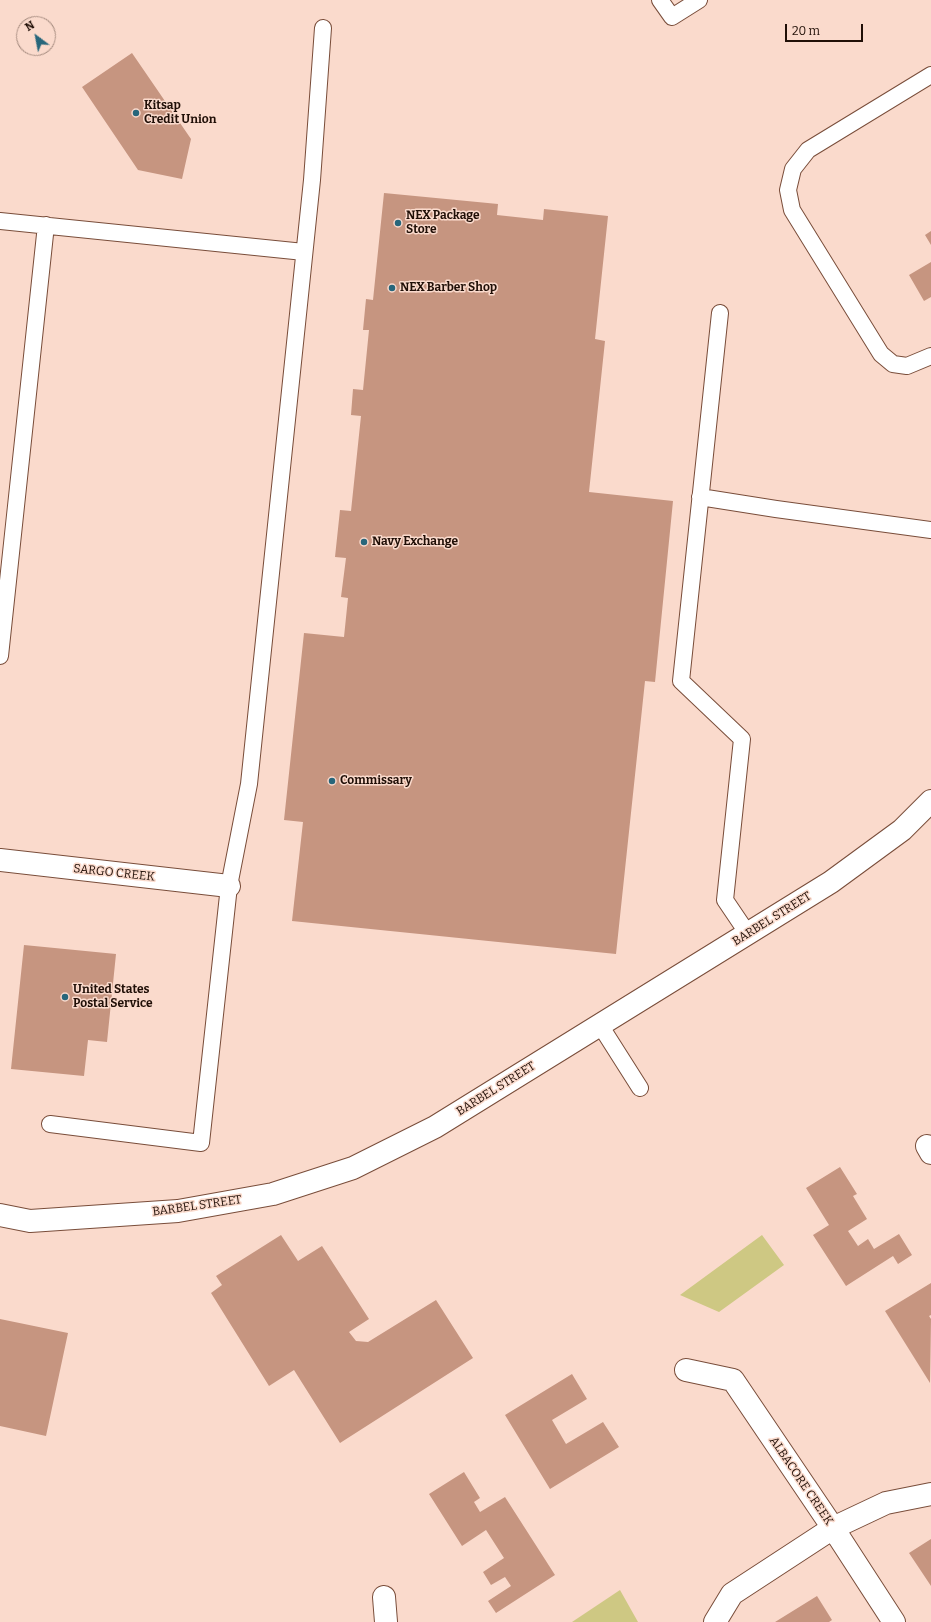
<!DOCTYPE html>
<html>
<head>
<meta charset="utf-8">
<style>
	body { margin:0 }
	#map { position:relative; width:931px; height:1622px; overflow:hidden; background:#fadacc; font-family:Bitter,serif }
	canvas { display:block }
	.north { position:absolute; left:16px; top:16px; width:40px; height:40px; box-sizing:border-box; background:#fadacc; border:1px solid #a3897d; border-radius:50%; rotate:328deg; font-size:11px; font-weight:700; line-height:16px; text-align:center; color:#200f07 }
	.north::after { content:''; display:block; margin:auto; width:14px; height:18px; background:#27667b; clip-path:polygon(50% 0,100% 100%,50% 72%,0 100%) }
	.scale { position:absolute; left:785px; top:24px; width:78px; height:18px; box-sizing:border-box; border:2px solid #200f07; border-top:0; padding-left:5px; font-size:12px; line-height:14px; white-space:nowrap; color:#200f07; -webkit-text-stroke:3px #fadacc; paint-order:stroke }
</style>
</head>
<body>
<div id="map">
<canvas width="931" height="1622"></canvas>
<div class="north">N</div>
<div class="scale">20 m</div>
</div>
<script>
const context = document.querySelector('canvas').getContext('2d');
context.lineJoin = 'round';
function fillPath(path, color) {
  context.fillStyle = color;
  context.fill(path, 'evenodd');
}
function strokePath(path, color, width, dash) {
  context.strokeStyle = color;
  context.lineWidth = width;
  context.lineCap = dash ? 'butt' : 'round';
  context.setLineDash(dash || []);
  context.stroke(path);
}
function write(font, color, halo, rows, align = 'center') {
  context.font = font + ' Bitter,serif';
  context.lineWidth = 3;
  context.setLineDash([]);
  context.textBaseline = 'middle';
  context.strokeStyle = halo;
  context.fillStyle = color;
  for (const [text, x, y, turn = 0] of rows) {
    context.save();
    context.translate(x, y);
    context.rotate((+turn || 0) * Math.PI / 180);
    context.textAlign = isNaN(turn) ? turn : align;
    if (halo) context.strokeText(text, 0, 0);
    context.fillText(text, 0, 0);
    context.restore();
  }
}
fillPath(new Path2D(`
	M762,1235L784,1265L719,1312L680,1295Z
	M620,1590L638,1622H572Z`), '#cec883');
fillPath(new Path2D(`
	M132,53L191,139L182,179L138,170L82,87Z
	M384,193L498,204L497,215L543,220L544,209L608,216L595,339L605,341L589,492L673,501L655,682L645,681L616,954L292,921L303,822L284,820L304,633L344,637L348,598L341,597L346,558L335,557L340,510L351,511L361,416L351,415L353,389L363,390L369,330H363L366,299L373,300Z
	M931,231V245L925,235Z
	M931,262V297L924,301L909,275Z
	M24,945L116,954L107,1042L88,1040L84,1076L11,1069Z
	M840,1167L857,1194L853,1196L867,1219L848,1231L858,1246L868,1239L874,1249L899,1234L912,1255L898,1264L893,1256L846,1286L813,1235L829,1225L806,1188Z
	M281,1235L298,1261L322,1246L369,1319L349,1332L356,1341L368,1342L436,1300L473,1358L340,1443L294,1370L269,1386L211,1293L222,1285L216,1276Z
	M931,1283V1315L929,1316L931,1319L930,1383L885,1311Z
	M0,1319L68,1333L46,1436L0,1426Z
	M572,1374L587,1399L552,1420L566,1444L603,1422L619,1447L550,1489L505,1415Z
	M464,1472L480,1498L474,1502L480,1512L505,1497L555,1575L496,1613L488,1601L511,1586L505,1577L491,1585L483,1572L504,1558L486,1530L462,1546L429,1494Z
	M931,1539V1586L909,1553Z
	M817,1596L832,1620L829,1622H775Z`), '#c69580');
const lane = new Path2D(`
	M660,0L672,17L699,0
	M931,75L808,150L793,169L788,190L792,210L881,354L893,364L907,366L931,356
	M0,221L304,252
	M720,313L681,681L742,739L725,900L748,934
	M700,497L776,509L931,530
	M0,656L46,225
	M600,1025L640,1088
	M50,1124L201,1143L229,886L249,784L312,180L323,28`);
const street = new Path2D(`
	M0,860L229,886
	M927,1146L931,1153
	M0,1215L30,1221L178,1211L273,1194L353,1168L435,1127L831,882L902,830L931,801
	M686,1370L733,1380L833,1528L894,1622
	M384,1597L386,1622
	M715,1622L732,1594L833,1528L886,1503L931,1494`);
strokePath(lane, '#794d3a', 18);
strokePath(street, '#794d3a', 24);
strokePath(lane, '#fff', 16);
strokePath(street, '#fff', 22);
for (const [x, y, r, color] of [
	[136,113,4,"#27667b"],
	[398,223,4,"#27667b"],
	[392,288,4,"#27667b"],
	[364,542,4,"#27667b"],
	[332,781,4,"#27667b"],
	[65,997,4,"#27667b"]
]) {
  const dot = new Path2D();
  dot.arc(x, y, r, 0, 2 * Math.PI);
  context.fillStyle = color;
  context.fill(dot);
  strokePath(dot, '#fadacc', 1.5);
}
write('bold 12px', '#200f07', '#fadacc', [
	["Kitsap",144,106],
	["Credit Union",144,120],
	["NEX Package",406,216],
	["Store",406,230],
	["NEX Barber Shop",400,288],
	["Navy Exchange",372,542],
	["Commissary",340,781],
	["United States",73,990],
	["Postal Service",73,1004]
], 'left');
write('12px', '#200f07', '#fadacc', [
	["SARGO CREEK",114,873,6],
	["BARBEL STREET",772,919,-32],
	["BARBEL STREET",496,1089,-32],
	["BARBEL STREET",197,1206,-8],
	["ALBACORE CREEK",801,1481,56]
]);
</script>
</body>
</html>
